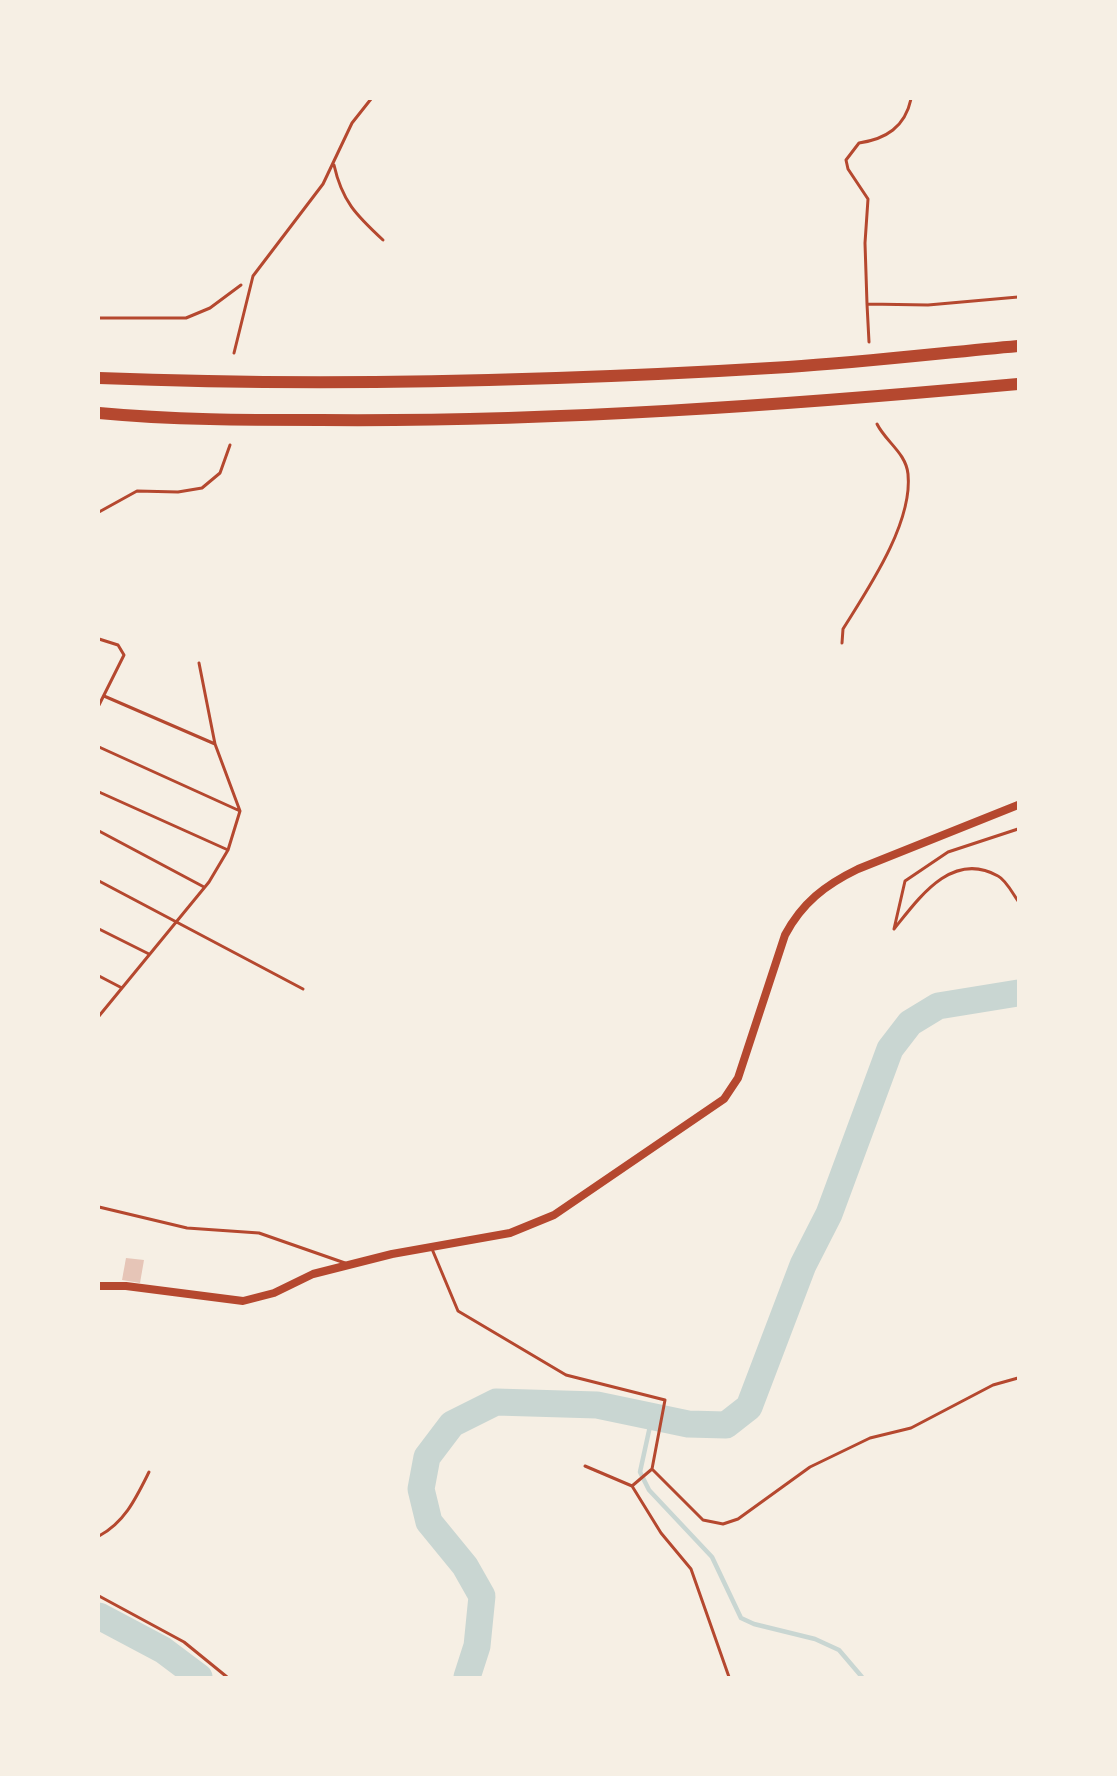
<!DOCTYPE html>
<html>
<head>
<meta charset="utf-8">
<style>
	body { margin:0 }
	#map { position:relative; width:1117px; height:1776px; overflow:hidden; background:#f6efe4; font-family:Rubik,sans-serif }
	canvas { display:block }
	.frame { position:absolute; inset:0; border:100px solid #f6efe4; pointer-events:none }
</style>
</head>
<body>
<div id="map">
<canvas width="1117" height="1776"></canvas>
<div class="frame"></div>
</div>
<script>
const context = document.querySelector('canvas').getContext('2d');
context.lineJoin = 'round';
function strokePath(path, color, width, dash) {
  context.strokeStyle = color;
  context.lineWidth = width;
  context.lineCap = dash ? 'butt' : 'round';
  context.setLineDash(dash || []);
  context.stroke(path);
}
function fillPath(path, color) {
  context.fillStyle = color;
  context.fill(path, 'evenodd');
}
strokePath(new Path2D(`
	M652,1417L640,1472L649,1490L712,1557L741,1618L754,1624L815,1639L839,1650L862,1677`), '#c9d6d2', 4.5);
strokePath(new Path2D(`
	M99,1616L163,1650L199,1677
	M467,1677L477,1646L482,1596L465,1566L429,1522L421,1489L427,1457L452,1424L496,1402L597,1405L688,1424L726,1425L749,1407L803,1265L829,1214L890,1049L910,1023L938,1006L1018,993`), '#c9d6d2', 27);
fillPath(new Path2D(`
	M126,1258L144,1260L140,1283L122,1280Z`), '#e6c5b7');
strokePath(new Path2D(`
	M99,318H186L210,308L241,285`), '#b5482f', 3);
strokePath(new Path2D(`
	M334,165C342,201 356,215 383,240
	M867,304L865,243L868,199L848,169L846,160L859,143C886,139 905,127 911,99
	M869,342L867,304L928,305L1018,297
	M234,353L253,276L323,184L352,123L371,99
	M99,512L137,491L178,492L202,488L220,473L230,445
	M99,639L118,645L124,655L99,705
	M842,643L843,629C868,589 913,523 908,474C906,453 886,442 877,424
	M104,696L215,744
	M99,747L240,811
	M99,792L228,850
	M1018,829L948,852L905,881L894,929C919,898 952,850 998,876C1006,880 1013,894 1018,901
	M99,831L204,887
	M99,881L303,989
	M99,929L149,954
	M99,976L122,988
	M99,1016L209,882L228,850L240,811L215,744L199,663
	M99,1207L187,1228L259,1233L345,1263
	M432,1249L458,1311L566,1375L665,1400L652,1469L632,1486L661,1533L691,1569L729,1677
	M585,1466L632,1486
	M652,1469L703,1520L723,1524L738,1519L810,1467L870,1438L911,1428L993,1385L1018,1378
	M99,1536C125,1522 136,1498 149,1472
	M99,1596L184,1642L227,1677`), '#b5482f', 3);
strokePath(new Path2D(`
	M99,1286H126L243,1301L274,1293L313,1274L392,1254L510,1233L554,1215L724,1099L738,1078L785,935C802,903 825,885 858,869L1018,805`), '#b5482f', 8);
strokePath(new Path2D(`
	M99,378C329,387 558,381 788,367C865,362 941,353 1018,346
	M99,413C173,420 247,420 321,420C554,422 786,405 1018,384`), '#b5482f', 12);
</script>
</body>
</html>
